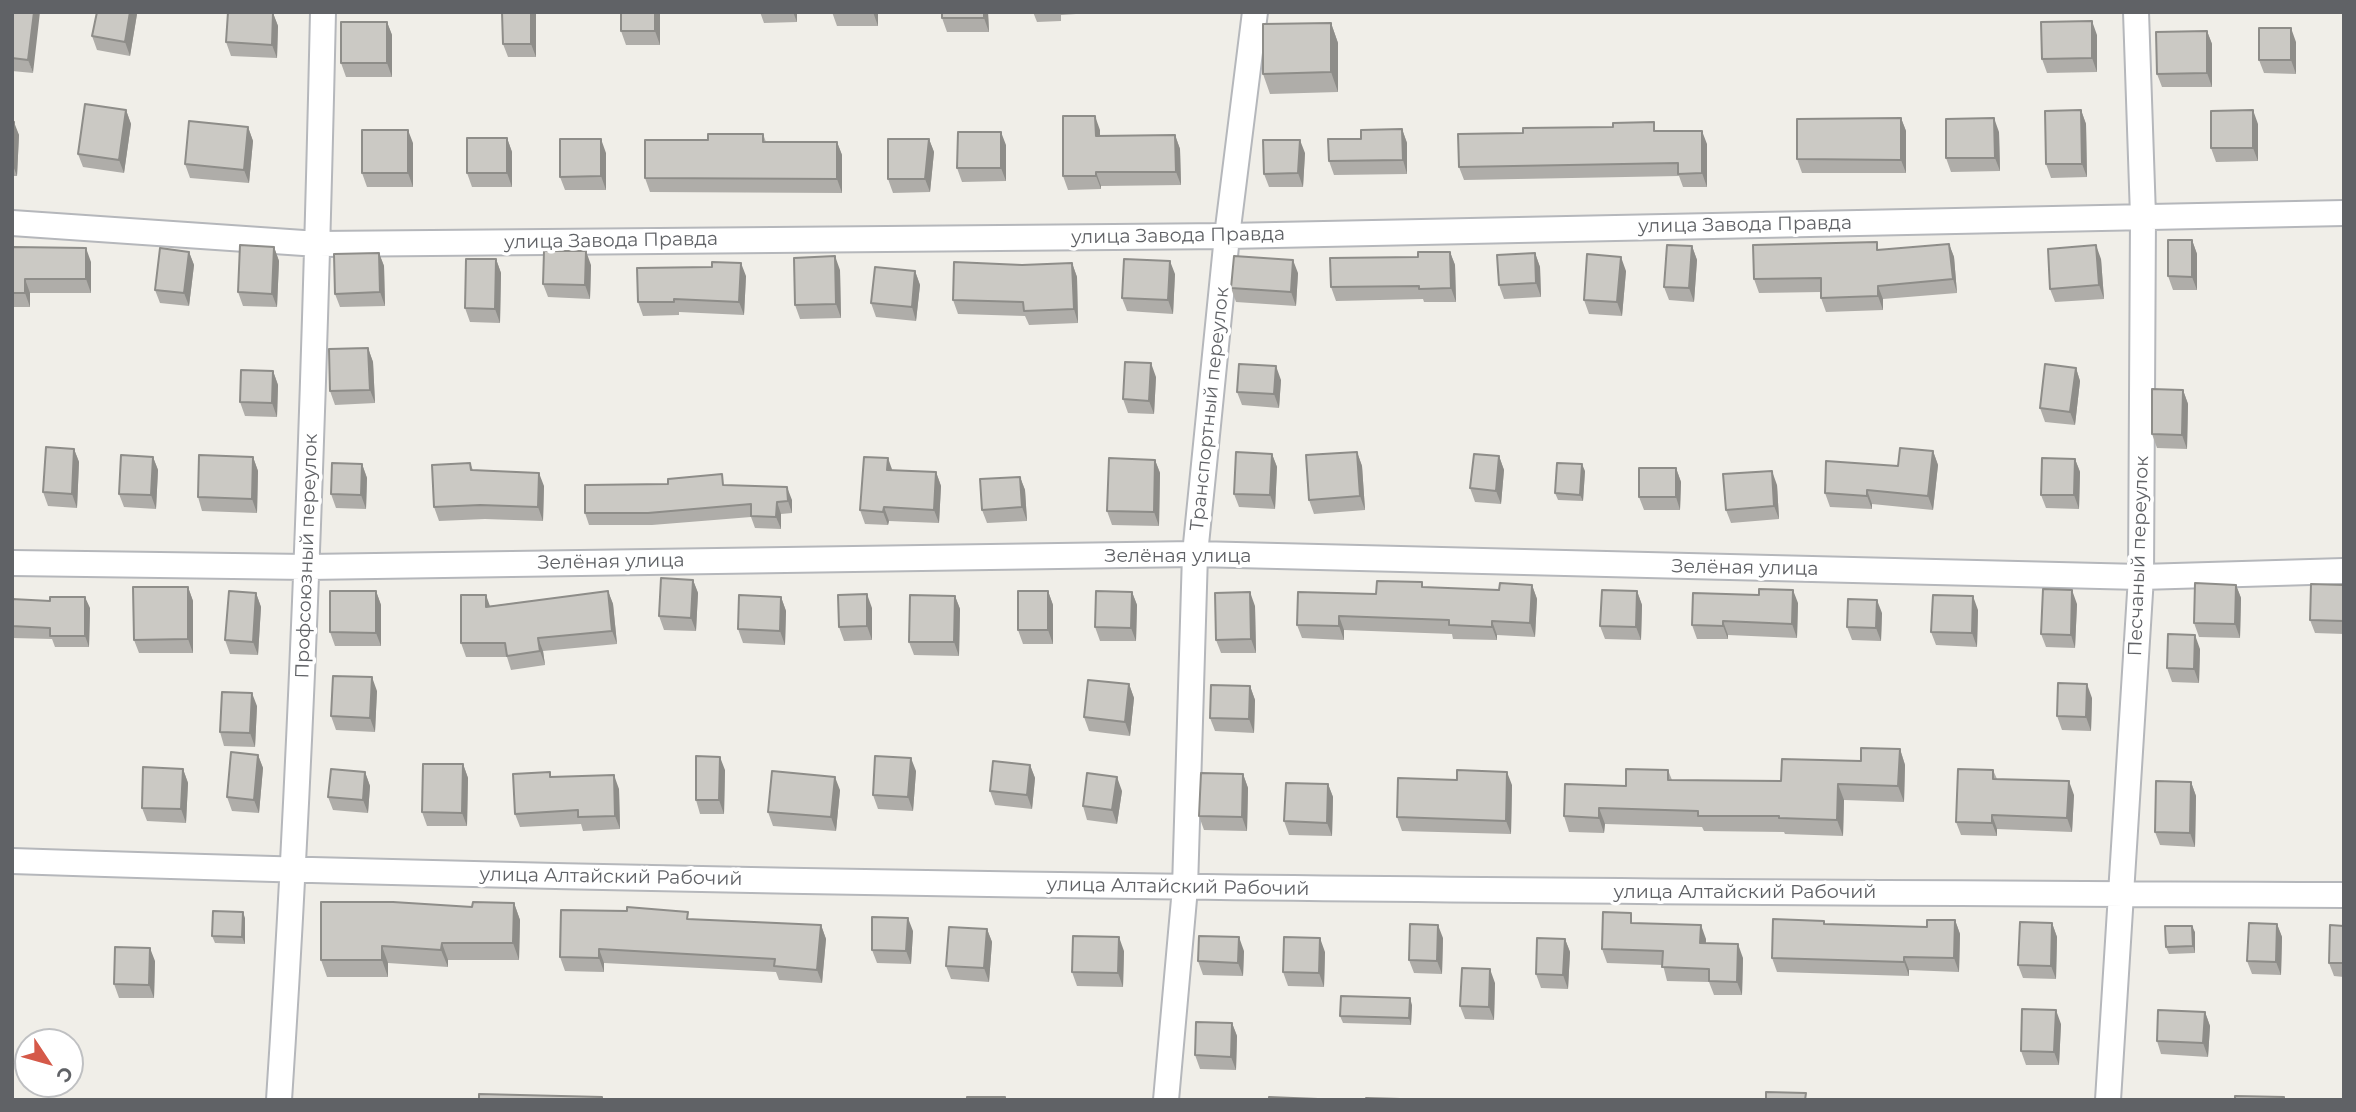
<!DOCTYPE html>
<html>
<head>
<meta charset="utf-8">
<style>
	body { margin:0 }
	#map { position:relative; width:2356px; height:1112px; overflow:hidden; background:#f0eee8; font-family:Montserrat,sans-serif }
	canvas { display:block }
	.frame { position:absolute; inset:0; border:14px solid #606266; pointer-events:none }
	.north { position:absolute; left:14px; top:1028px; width:70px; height:70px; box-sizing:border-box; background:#fff; border:2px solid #bfc0c2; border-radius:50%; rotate:126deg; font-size:19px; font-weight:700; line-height:28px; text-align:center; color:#606266 }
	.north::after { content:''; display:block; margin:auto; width:24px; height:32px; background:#d55949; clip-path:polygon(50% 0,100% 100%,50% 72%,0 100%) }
</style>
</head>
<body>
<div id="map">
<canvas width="2356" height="1112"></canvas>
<div class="frame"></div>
<div class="north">С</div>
</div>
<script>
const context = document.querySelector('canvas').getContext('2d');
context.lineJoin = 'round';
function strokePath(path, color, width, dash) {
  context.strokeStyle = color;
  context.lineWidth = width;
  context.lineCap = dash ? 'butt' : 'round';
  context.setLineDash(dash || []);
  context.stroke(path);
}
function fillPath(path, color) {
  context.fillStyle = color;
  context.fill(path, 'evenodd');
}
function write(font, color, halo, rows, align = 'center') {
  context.font = font + ' Montserrat,sans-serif';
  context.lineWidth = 7;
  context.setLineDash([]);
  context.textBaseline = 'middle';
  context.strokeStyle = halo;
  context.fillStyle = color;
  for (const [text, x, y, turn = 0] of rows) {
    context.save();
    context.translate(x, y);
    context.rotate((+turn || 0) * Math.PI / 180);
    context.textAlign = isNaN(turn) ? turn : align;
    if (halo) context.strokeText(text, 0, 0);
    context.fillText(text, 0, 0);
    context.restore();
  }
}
const street = new Path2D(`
	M12,223L318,244L1227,236L2344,213
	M12,563L307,567L1195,554L2141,577L2344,571
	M12,861C789,887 1566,892 2344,895
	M279,1100C303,738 315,375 323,12
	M1166,1100L1185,888L1195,554L1227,236L1255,12
	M2108,1100L2141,577L2143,216L2136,12`);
strokePath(street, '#b5b7bb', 28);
strokePath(street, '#fff', 24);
fillPath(new Path2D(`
	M12,12L33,73L12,71Z
	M536,12V57H508L503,44Z
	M621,12H660V45H626L621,31Z
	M760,12H797V22L764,23Z
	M832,12H878V26H837Z
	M942,12H988L989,32H947L942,18Z
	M1033,12H1106L1061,15V21L1037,22Z
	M273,13L278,26L277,58L231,56L226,42Z
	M137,14L130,56L97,50L92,36Z
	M387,22L392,35V77H346L341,63Z
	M1331,23L1338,43V92L1270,94L1263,74Z
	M2207,31L2212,44V87H2162L2157,74Z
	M2097,35V72L2047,73L2042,59Z
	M2296,42V74L2264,73L2259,60Z
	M126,110L131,124L124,173L83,167L78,154Z
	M2081,110L2086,124L2087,177L2051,178L2046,164Z
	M1901,118L1906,131V173H1802L1797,159Z
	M12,121L19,135L17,176H12Z
	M2258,124V161L2216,162L2211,148Z
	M248,127L253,141L249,183L190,178L185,164Z
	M1402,129L1407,143V174L1334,175L1329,161Z
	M1100,130V136L1175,135L1180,149L1181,185L1101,186V189L1068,190L1063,176Z
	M1657,131L1707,144V187H1683L1679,176L1464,180L1459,167Z
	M1999,132L2000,171L1951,172L1946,158Z
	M763,134L766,142H837L842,155V193L650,192L645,178L708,140Z
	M507,138L512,152V187H472L467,173Z
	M929,139L934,152L930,192L893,193L888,179Z
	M413,143V187H367L362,173Z
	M1006,145V181L962,182L957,168Z
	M606,153V190H565L560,177Z
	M1305,153L1303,187H1269L1264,174Z
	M2192,240L2197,254V290H2173L2168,276Z
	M1949,244L1954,257L1957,293L1883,299V310L1826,312L1821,298V292L1759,293L1754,279L1880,250Z
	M1692,246L1697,260L1694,302L1669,300L1664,287Z
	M12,247L91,262V293H30V307H12Z
	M274,247L279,261L277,307L243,306L238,292Z
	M189,252L194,265L189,306L160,303L155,290Z
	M1450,252L1455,265L1456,302H1424L1423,299L1336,301L1331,287L1418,257Z
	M379,253L384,266L385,306L340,307L335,294Z
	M1535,253L1540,267L1541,297L1504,299L1499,285Z
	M496,259L501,273L500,323L470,322L465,308Z
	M2101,259L2104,299L2055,302L2050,289Z
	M1072,263L1077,277L1078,323L1029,325L1025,316L958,314L953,300L1022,265Z
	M591,265L590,299L548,297L543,284Z
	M840,270L841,318L800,319L795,305Z
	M915,271L920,285L916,321L876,317L871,303Z
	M1626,271L1622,316L1589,314L1584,300Z
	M1298,273L1296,306L1236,302L1231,288Z
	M1175,274L1173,314L1127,311L1122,298Z
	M746,276L744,315L679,312V315L643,316L638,302Z
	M368,348L373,362L375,403L335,405L330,391Z
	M2076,368L2080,381L2075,425L2045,422L2040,408Z
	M273,371L278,385L277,417L245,416L240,402Z
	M1156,377L1154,414L1128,413L1123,399Z
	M1281,380L1279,408L1242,405L1237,392Z
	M2183,390L2188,404L2187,449L2157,448L2152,434Z
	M74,449L79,462L77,508L48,506L43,492Z
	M1933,451L1938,465L1933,510L1872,504V509L1830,507L1825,493Z
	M1357,452L1362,466L1365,510L1314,514L1309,500Z
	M1272,454L1277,467L1275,509L1239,507L1234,494Z
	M1499,456L1504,470L1501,504L1475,502L1470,488Z
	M153,457L158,470L156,509L124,507L119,494Z
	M253,457L258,471L257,513L202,511L198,497Z
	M2075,459L2080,472L2079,509L2046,508L2041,495Z
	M1155,460L1160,473L1159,526L1112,525L1107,511Z
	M470,463L473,470L544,486L543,521L485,519L439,521L434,507Z
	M362,464L367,478L366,509L336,508L331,494Z
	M1676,468L1681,482L1680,510H1644L1639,497Z
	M892,470L936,472L941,486L939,523L889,521L888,525L865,524L860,510Z
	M1585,471L1583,501L1558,500L1555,493Z
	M1020,477L1025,490L1027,521L987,523L982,510Z
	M726,485L792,500V513L781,514V529L755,528L751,517L652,525H589L585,513Z
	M1777,485L1779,519L1731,523L1726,510Z
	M693,580L698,593L696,631L664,630L659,616Z
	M1532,585L1537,599L1535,637L1497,635V640L1453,639L1452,634L1344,630V640L1302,638L1297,625L1376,594L1424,587L1499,590Z
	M2236,585L2241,598L2240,638L2199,637L2194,623Z
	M2344,585V634L2315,633L2310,620Z
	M188,587L193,601V653H139L134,640Z
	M376,591L381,605V646H335L330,632Z
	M608,591L613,604L617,644L543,651L545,665L511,670L507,657H466L461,643L490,606Z
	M1048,591L1053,605V644H1023L1018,630Z
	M1637,591L1642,605L1641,640L1605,639L1600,626Z
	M1132,592L1137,605L1136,641H1100L1095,627Z
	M256,593L261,607L258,655L230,654L225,640Z
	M955,596L960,609L959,656L914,655L909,642Z
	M781,597L786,611L785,645L743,643L738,629Z
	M12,599L90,608L89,647H55L52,639L12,638Z
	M1798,603L1797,638L1728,635V639H1697L1692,625Z
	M2077,604L2075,648L2046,647L2041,634Z
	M1255,606L1256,653H1221L1216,640Z
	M872,608V640L844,641L839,627Z
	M1978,610L1977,647L1936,645L1931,632Z
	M1882,613L1881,641L1852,640L1847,627Z
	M2200,649L2199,683L2172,682L2167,668Z
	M1129,684L1134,698L1130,736L1089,731L1084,717Z
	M1250,686L1255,700L1254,733L1215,731L1210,718Z
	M377,691L375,732L336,730L331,716Z
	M2092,698L2091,731L2062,730L2057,716Z
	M257,706L255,747L224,746L220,732Z
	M1900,749L1905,765L1904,802L1844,800L1843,836L1785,834L1784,832L1704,831L1702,827L1605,824L1604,833L1569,832L1564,816L1626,786L1668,770L1672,780L1781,781L1861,761Z
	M258,755L263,768L259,813L232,811L227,797Z
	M463,764L468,778L467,826H427L422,812Z
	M1030,765L1035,778L1032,809L995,805L990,791Z
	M183,769L188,783L186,823L147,821L142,808Z
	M725,770L724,814H700L696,800Z
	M1993,770L1997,779L2074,795L2072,832L1997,829V836L1961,835L1956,822Z
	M916,771L913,811L878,809L873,795Z
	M365,772L370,786L368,813L333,810L328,797Z
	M550,772L551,777L619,789L620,829L583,831L581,824L520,827L515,814Z
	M1243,774L1248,788L1247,831L1204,830L1199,816Z
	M2191,782L2196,796L2195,847L2160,845L2155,832Z
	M1328,784L1333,797L1332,836L1289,835L1284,821Z
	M1512,785L1511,834L1402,831L1397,817Z
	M840,790L836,831L773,826L768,812Z
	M1122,791L1117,824L1087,820L1083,806Z
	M514,903L520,920L519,960H448V967L388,963V977H327L321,960L472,907Z
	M245,918V944L215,943L212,936Z
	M690,919L821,925L826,939L822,983L779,980L776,972L604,963V972L565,971L560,957Z
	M1955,920L1960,934L1959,972L1909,970V976L1777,972L1772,958L1824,921L1825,924L1927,927Z
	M1635,923L1706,939V943L1743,958L1742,995H1714L1709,982L1667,981L1663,965L1607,963L1602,949Z
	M2052,923L2057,937L2056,979L2023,978L2018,965Z
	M2277,924L2282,937L2281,975L2252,974L2247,961Z
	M2344,926V977L2334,976L2329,963Z
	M987,929L992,942L989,982L951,979L946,966Z
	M913,931L911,964L877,963L872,950Z
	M2195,932V953L2169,954L2166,947Z
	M1443,938L1442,974L1414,973L1409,960Z
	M1565,939L1570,952L1568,989L1541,988L1536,974Z
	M1124,951L1123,987L1077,986L1072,972Z
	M1244,951L1243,976L1203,975L1198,961Z
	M1325,952L1324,987L1288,986L1283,972Z
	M155,961L154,998H119L114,984Z
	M1495,983L1494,1020L1465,1019L1460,1006Z
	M1412,1005L1411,1025L1343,1023L1340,1016Z
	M2205,1012L2210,1026L2208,1057L2161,1054L2157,1041Z
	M1232,1023L1237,1036L1236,1070L1200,1069L1195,1055Z
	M2061,1024L2059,1065H2026L2021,1051Z`), '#afada9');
fillPath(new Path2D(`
	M34,12H40L33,73L28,60Z
	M130,12H137V14L130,56L125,42Z
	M531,12H536V57L531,44Z
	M655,12H660V45L655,31Z
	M793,12H797V22Z
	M873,12H878V26Z
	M984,12H988L989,32L984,18Z
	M273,13L278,26L277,58L272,45Z
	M2092,21L2097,35V72L2092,58Z
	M387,22L392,35V77L387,63Z
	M1331,23L1338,43V92L1331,72Z
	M2291,28L2296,42V74L2291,60Z
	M2207,31L2212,44V87L2207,73Z
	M126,110L131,124L124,173L119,160Z
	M2081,110L2086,124L2087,177L2082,164Z
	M2253,110L2258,124V161L2253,148Z
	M1095,116L1100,130V149L1096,136Z
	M1901,118L1906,131V173L1901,160Z
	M1994,118L1999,132L2000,171L1995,158Z
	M14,122L19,135L17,176L12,163Z
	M248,127L253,141L249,183L244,170Z
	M1402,129L1407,143V174L1403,160Z
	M408,130L413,143V187L408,173Z
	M1702,131L1707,144V187L1702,173Z
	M1001,132L1006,145V181L1001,168Z
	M1175,135L1180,149L1181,185L1176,172Z
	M507,138L512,152V187L507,173Z
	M601,139L606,153V190L601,176Z
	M929,139L934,152L930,192L925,179Z
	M1300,140L1305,153L1303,187L1298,173Z
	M837,142L842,155V193L837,179Z
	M1096,172L1101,186V189L1096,176Z
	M2192,240L2197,254V290L2192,277Z
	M1949,244L1954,257L1957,293L1953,279Z
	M2096,245L2101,259L2104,299L2099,285Z
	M1692,246L1697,260L1694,302L1689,288Z
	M274,247L279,261L277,307L272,294Z
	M86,248L91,262V293L86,279Z
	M586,251L591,265L590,299L585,285Z
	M189,252L194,265L189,306L184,293Z
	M1450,252L1455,265L1456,302L1451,288Z
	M379,253L384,266L385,306L380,292Z
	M1535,253L1540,267L1541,297L1536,283Z
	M835,256L840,270L841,318L836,304Z
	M1621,257L1626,271L1622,316L1617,302Z
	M496,259L501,273L500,323L495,309Z
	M1293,260L1298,273L1296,306L1291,292Z
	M1170,261L1175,274L1173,314L1168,300Z
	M741,263L746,276L744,315L739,302Z
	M1072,263L1077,277L1078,323L1074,309Z
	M915,271L920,285L916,321L912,307Z
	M25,279L30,293V307L25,293Z
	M1878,286L1883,299V310L1878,296Z
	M368,348L373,362L375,403L370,390Z
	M1151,363L1156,377L1154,414L1149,401Z
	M1276,366L1281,380L1279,408L1274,394Z
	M2076,368L2080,381L2075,425L2070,412Z
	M273,371L278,385L277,417L272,403Z
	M2183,390L2188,404L2187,449L2182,435Z
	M74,449L79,462L77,508L72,494Z
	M1933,451L1938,465L1933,510L1928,496Z
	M1357,452L1362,466L1365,510L1360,496Z
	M1272,454L1277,467L1275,509L1270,495Z
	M1499,456L1504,470L1501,504L1496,491Z
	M153,457L158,470L156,509L151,495Z
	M253,457L258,471L257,513L252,499Z
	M888,458L893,472L887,470Z
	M2075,459L2080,472L2079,509L2074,495Z
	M1155,460L1160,473L1159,526L1154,512Z
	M362,464L367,478L366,509L361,495Z
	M1582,464L1585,471L1583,501L1580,495Z
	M1676,468L1681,482L1680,510L1676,497Z
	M1772,471L1777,485L1779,519L1774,506Z
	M936,472L941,486L939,523L934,510Z
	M539,473L544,486L543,521L538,507Z
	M1020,477L1025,490L1027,521L1022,507Z
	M787,487L792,500V513L788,501Z
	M1867,490L1872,504V509L1867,496Z
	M777,502L781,514V529L776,517Z
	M884,507L889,521L888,525L883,512Z
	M693,580L698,593L696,631L691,618Z
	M1532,585L1537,599L1535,637L1530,623Z
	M2236,585L2241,598L2240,638L2235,624Z
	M188,587L193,601V653L188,639Z
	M1793,590L1798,603L1797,638L1792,624Z
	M2072,590L2077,604L2075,648L2071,635Z
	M376,591L381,605V646L376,633Z
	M608,591L613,604L617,644L612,631Z
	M1048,591L1053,605V644L1048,630Z
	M1637,591L1642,605L1641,640L1636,627Z
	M1132,592L1137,605L1136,641L1131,628Z
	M1250,592L1255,606L1256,653L1251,639Z
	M256,593L261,607L258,655L253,642Z
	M867,594L872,608V640L867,626Z
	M486,595L491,609L486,607Z
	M955,596L960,609L959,656L954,642Z
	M1973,596L1978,610L1977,647L1972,633Z
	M85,597L90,608L89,647L85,636Z
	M781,597L786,611L785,645L780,631Z
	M1877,600L1882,613L1881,641L1876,628Z
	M1339,616L1344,630V640L1339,626Z
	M1492,621L1497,635V640L1492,627Z
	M1723,621L1728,635V639L1723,626Z
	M2195,635L2200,649L2199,683L2194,669Z
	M538,638L543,651L545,665L540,651Z
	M372,677L377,691L375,732L370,718Z
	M1129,684L1134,698L1130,736L1125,722Z
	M2087,684L2092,698L2091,731L2086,717Z
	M1250,686L1255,700L1254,733L1249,719Z
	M252,693L257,706L255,747L250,733Z
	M1900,749L1905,765L1904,802L1898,786Z
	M258,755L263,768L259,813L254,800Z
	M720,757L725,770L724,814L719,800Z
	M911,758L916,771L913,811L908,797Z
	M463,764L468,778L467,826L462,813Z
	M1030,765L1035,778L1032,809L1027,795Z
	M183,769L188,783L186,823L181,809Z
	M365,772L370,786L368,813L363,800Z
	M1507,772L1512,785L1511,834L1506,821Z
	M1243,774L1248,788L1247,831L1242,817Z
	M614,775L619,789L620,829L615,816Z
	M835,777L840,790L836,831L831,817Z
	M1117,777L1122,791L1117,824L1112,810Z
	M2069,781L2074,795L2072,832L2067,818Z
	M2191,782L2196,796L2195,847L2190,833Z
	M1328,784L1333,797L1332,836L1327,823Z
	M1838,784L1844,800L1843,836L1837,820Z
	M1599,808L1605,824L1604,833L1599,818Z
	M1992,815L1997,829V836L1992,823Z
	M514,903L520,920L519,960L513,943Z
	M243,912L245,918V944L242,937Z
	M908,918L913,931L911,964L906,951Z
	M1955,920L1960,934L1959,972L1954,958Z
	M2052,923L2057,937L2056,979L2051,966Z
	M2277,924L2282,937L2281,975L2276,962Z
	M821,925L826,939L822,983L817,970Z
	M1438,925L1443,938L1442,974L1437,961Z
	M1701,925L1706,939L1705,957L1700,943Z
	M2192,926L2195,932V953L2193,946Z
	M987,929L992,942L989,982L984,968Z
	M1119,937L1124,951L1123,987L1118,973Z
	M1239,937L1244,951L1243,976L1238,963Z
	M1320,938L1325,952L1324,987L1319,973Z
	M1565,939L1570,952L1568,989L1563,975Z
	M442,943L448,960V967L441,950Z
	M1738,944L1743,958L1742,995L1737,982Z
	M382,946L388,963V977L382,960Z
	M150,948L155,961L154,998L149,985Z
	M599,949L604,963V972L599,958Z
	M1904,957L1909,970V976L1904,962Z
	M1490,969L1495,983L1494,1020L1489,1007Z
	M1410,998L1412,1005L1411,1025L1409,1018Z
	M2056,1010L2061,1024L2059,1065L2054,1052Z
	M2205,1012L2210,1026L2208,1057L2203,1043Z
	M1232,1023L1237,1036L1236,1070L1231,1057Z`), '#8e8d89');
const building = new Path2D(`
	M12,12H34L28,60L12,58Z
	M97,12H130L125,42L92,36Z
	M228,12L273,13L272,45L226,42Z
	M502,12H531V44H503Z
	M621,12H655V31H621Z
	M942,12H984V18H942Z
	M2092,21V58L2042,59L2041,22Z
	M341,22H387V63H341Z
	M1331,23V72L1263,74V24Z
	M2259,28H2291V60H2259Z
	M2207,31V73L2157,74L2156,32Z
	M85,104L126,110L119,160L78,154Z
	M2081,110L2082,164H2046L2045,111Z
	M2253,110V148H2211V111Z
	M1063,116H1095L1096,136L1175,135L1176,172H1096V176H1063Z
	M1901,118V160L1797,159V119Z
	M1994,118L1995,158H1946V119Z
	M12,121L14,122L12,161Z
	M189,121L248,127L244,170L185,164Z
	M1654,122V131H1702V173L1678,174V163L1459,167L1458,134L1523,133V128L1613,127V123Z
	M1402,129L1403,160L1329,161L1328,139H1361V130Z
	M362,130H408V173H362Z
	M958,132H1001V168H957Z
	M708,134H763V142H837V179L645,178V140H708Z
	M467,138H507V173H467Z
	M560,139H601V176L560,177Z
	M888,139H929L925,179H888Z
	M1263,140H1300L1298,173L1264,174Z
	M2168,240H2192V277L2168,276Z
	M1877,242V250L1949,244L1953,279L1878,286V296L1821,298V278L1754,279L1753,245Z
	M240,245L274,247L272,294L238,292Z
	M1667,245L1692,246L1689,288L1664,287Z
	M2096,245L2099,285L2050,289L2048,249Z
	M12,247L86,248V279H25V293H12Z
	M160,248L189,252L184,293L155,290Z
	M544,251H586L585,285L543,284Z
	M1418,252H1450L1451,288L1419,289V286L1331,287L1330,258L1418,257Z
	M379,253L380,292L335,294L334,254Z
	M1535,253L1536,283L1499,285L1497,255Z
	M1587,254L1621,257L1617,302L1584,300Z
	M835,256L836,304L795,305L794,258Z
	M1234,256L1293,260L1291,292L1231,288Z
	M466,259H496L495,309L465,308Z
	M1124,259L1170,261L1168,300L1122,298Z
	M712,262L741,263L739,302L674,299V302H638L637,268L712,267Z
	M954,262L1022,265L1072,263L1074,309L1024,311L1023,302L953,300Z
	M875,267L915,271L912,307L871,303Z
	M368,348L370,390L330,391L329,349Z
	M1125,362L1151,363L1149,401L1123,399Z
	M1239,364L1276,366L1274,394L1237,392Z
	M2045,364L2076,368L2070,412L2040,408Z
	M241,370L273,371L272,403L240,402Z
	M2152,389L2183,390L2182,435L2152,434Z
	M46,447L74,449L72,494L43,492Z
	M1900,448L1933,451L1928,496L1867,490V496L1825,493L1826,461L1898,466Z
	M1236,452L1272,454L1270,495L1234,494Z
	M1357,452L1360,496L1309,500L1306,455Z
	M1474,454L1499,456L1496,491L1470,488Z
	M121,455L153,457L151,495L119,494Z
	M199,455L253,457L252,499L198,497Z
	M864,457L888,458L887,470L936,472L934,510L884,507L883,512L860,510Z
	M1109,458L1155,460L1154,512L1107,511Z
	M2042,458L2075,459L2074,495H2041Z
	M332,463L362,464L361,495L331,494Z
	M470,463L471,470L539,473L538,507L480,505L434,507L432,465Z
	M1557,463L1582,464L1580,495L1555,493Z
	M1639,468H1676V497H1639Z
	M1772,471L1774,506L1726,510L1723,474Z
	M722,474L723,485L787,487L788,501L777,502L776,517L751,516V504L648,513H585V485L668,484V479Z
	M1020,477L1022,507L982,510L980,479Z
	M661,578L693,580L691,618L659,616Z
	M1377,581L1422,582V587L1499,590L1500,583L1532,585L1530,623L1492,621V627L1449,625V620L1339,616V626L1297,625L1298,592L1376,594Z
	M2195,583L2236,585L2235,624L2194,623Z
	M2311,584L2344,585V621L2310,620Z
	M133,587H188V639L134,640Z
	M1759,589L1793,590L1792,624L1723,621V626L1692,625L1693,593L1759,595Z
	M2043,589L2072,590L2071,635L2041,634Z
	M1602,590L1637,591L1636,627L1600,626Z
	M229,591L256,593L253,642L225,640Z
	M330,591H376V633L330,632Z
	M608,591L612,631L538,638L540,651L507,656L505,643H461V595H486V607Z
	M1018,591H1048V630H1018Z
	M1096,591L1132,592L1131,628L1095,627Z
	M1250,592L1251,639L1216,640L1215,593Z
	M867,594V626L839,627L838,595Z
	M739,595L781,597L780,631L738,629Z
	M910,595L955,596L954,642H909Z
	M1933,595L1973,596L1972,633L1931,632Z
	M50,597H85V636H50V628L12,626V599L50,601Z
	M1848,599L1877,600L1876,628L1847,627Z
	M2168,634L2195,635L2194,669L2167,668Z
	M333,676L372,677L370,718L331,716Z
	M1088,680L1129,684L1125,722L1084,717Z
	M2058,683L2087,684L2086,717L2057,716Z
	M1211,685L1250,686L1249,719L1210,718Z
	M222,692L252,693L250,733L220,732Z
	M1861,748L1900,749L1898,786L1838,784L1837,820L1779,818V816H1698V811L1599,808V818L1564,816L1565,784L1626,786V769L1668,770V780L1781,781L1782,759L1861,761Z
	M231,752L258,755L254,800L227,797Z
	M696,756L720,757L719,800H696Z
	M875,756L911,758L908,797L873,795Z
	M993,761L1030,765L1027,795L990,791Z
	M423,764H463L462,813L422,812Z
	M143,767L183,769L181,809L142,808Z
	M331,769L365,772L363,800L328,797Z
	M1958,769L1993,770V779L2069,781L2067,818L1992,815V823L1956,822Z
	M1457,770L1507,772L1506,821L1397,817L1398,778L1457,780Z
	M772,771L835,777L831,817L768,812Z
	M550,772V777L614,775L615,816L578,817V810L515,814L513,774Z
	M1087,773L1117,777L1112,810L1083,806Z
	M1201,773L1243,774L1242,817L1199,816Z
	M2156,781L2191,782L2190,833L2155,832Z
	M1286,783L1328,784L1327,823L1284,821Z
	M321,902H393L472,907L473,902L514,903L513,943H442L441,950L382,946V960H321Z
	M627,907L688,912L687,919L821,925L817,970L774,966L775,959L599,949V958L560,957L561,910L627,911Z
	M213,911L243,912L242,937L212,936Z
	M1603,912L1631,913V923L1701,925L1700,943L1738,944L1737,982L1709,981V969L1662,967L1663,951L1602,949Z
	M872,917L908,918L906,951L872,950Z
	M1773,919L1824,921V924L1927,927V920H1955L1954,958L1904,957V962L1772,958Z
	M2020,922L2052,923L2051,966L2018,965Z
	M2249,923L2277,924L2276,962L2247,961Z
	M1410,924L1438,925L1437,961L1409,960Z
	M2330,925L2344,926V963H2329Z
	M2165,926H2192L2193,946L2166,947Z
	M949,927L987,929L984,968L946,966Z
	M1073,936L1119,937L1118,973L1072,972Z
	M1199,936L1239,937L1238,963L1198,961Z
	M1284,937L1320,938L1319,973L1283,972Z
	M1537,938L1565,939L1563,975L1536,974Z
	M115,947L150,948L149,985L114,984Z
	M1462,968L1490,969L1489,1007L1460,1006Z
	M1341,996L1410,998L1409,1018L1340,1016Z
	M2022,1009L2056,1010L2054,1052L2021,1051Z
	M2158,1010L2205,1012L2203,1043L2157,1041Z
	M1196,1022L1232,1023L1231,1057L1195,1055Z
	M1766,1092L1806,1093L1805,1100H1766Z
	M479,1094L602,1097V1100H479Z
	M2235,1096L2284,1097V1100H2235Z
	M967,1097H1005V1100H967Z
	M1269,1097L1318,1099V1100H1269Z
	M1366,1098L1400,1099V1100H1366Z`);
fillPath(building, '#cbc9c4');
strokePath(building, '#8e8d89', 2);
write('19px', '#606266', '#fff', [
	["улица Завода Правда",1745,225,-1],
	["улица Завода Правда",1178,236,-1],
	["улица Завода Правда",611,241,-1],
	["Транспортный переулок",1210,409,-84],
	["Профсоюзный переулок",307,556,-88],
	["Зелёная улица",1178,556],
	["Песчаный переулок",2139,556,-88],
	["Зелёная улица",611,562,-1],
	["Зелёная улица",1745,568,1],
	["улица Алтайский Рабочий",611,877,1],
	["улица Алтайский Рабочий",1178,887,1],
	["улица Алтайский Рабочий",1745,892]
]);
</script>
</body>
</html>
